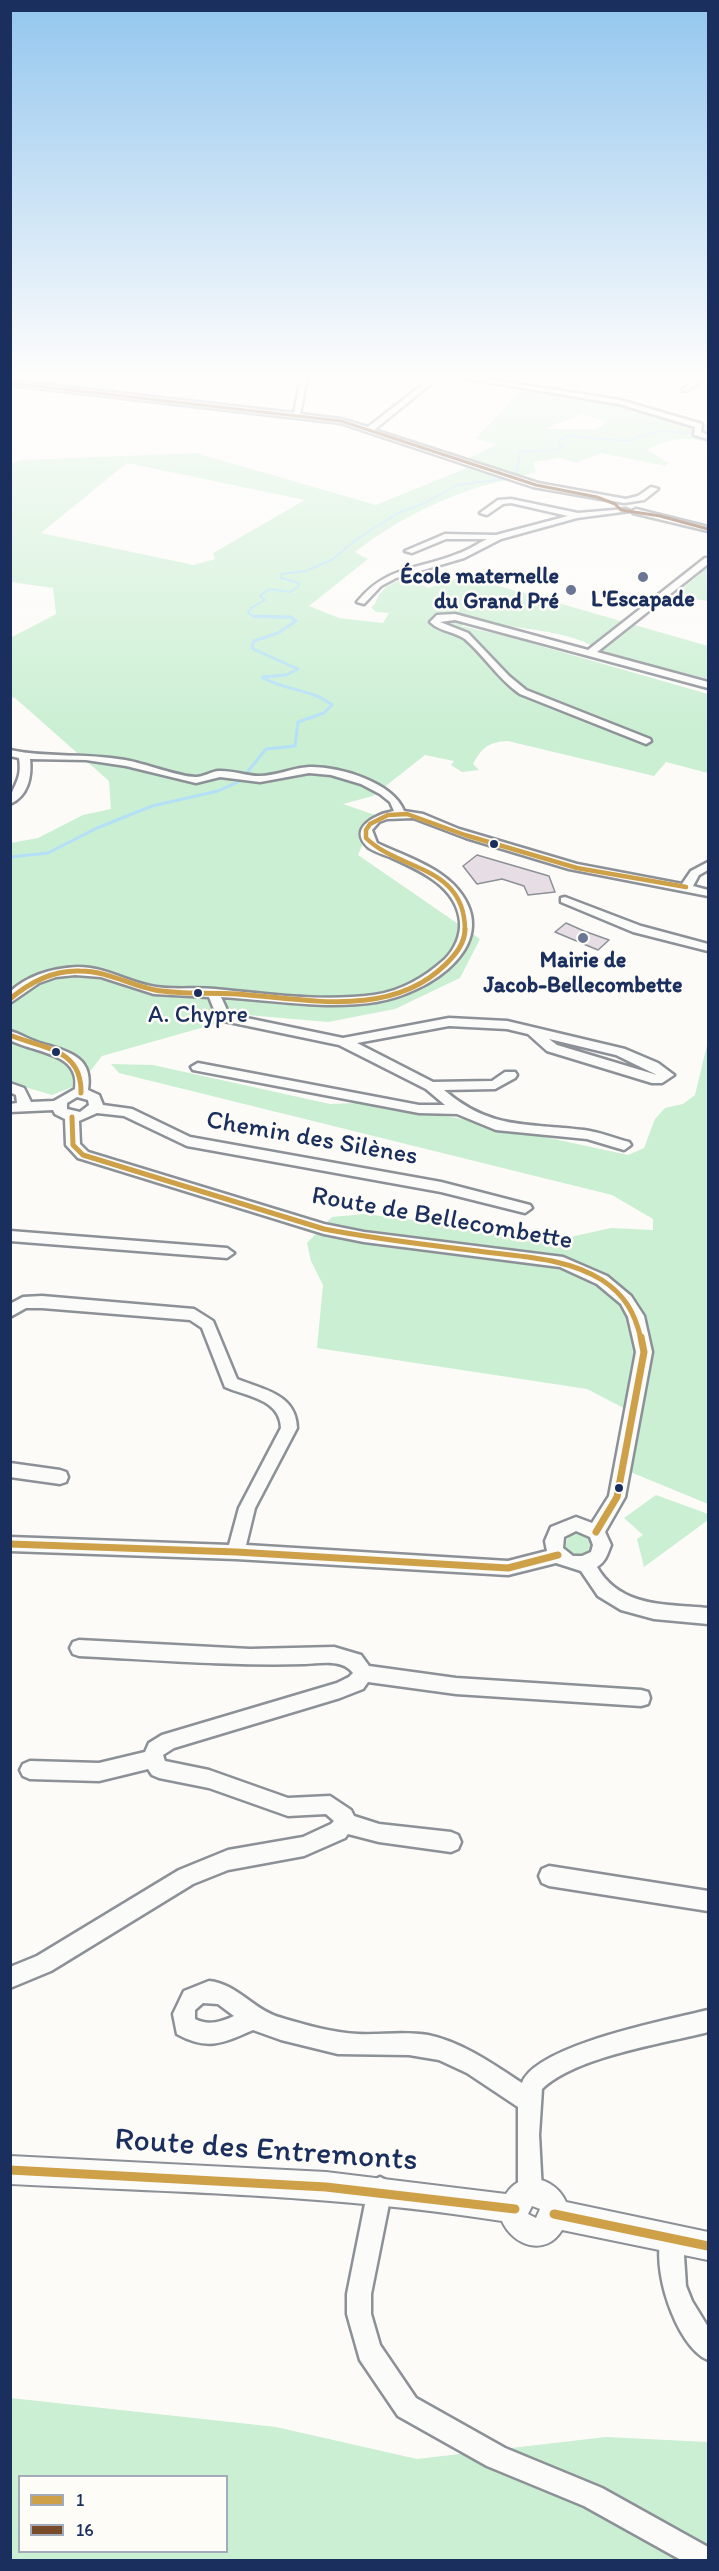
<!DOCTYPE html>
<html>
<head>
<meta charset="utf-8">
<style>
	body { margin:0 }
	#map { position:relative; width:719px; height:2571px; overflow:hidden; background:#fcfbf8; font-family:Itim,sans-serif }
	canvas { display:block }
	.frame { position:absolute; inset:0; border:12px solid #1b2f5e; pointer-events:none }
	.legend { position:absolute; left:18px; top:2475px; width:210px; height:78px; box-sizing:border-box; background:#fdfcf7; border:2px solid #a3aaba; margin:0; padding:8px 10px; list-style:none; font-size:18px; color:#1b2f5e }
	.legend li { display:flex; align-items:center; gap:12px; height:30px }
	.legend b { width:30px; border:2px solid #a3aaba }
</style>
</head>
<body>
<div id="map">
<canvas width="719" height="2571"></canvas>
<div class="frame"></div>
<ul class="legend">
<li><b style="height:8px;background:#cea048"></b>1</li>
<li><b style="height:8px;background:#7a4b2a"></b>16</li>
</ul>
</div>
<script>
const context = document.querySelector('canvas').getContext('2d');
context.lineJoin = 'round';
function fillPath(path, color) {
  context.fillStyle = color;
  context.fill(path, 'evenodd');
}
function strokePath(path, color, width, dash) {
  context.strokeStyle = color;
  context.lineWidth = width;
  context.lineCap = dash ? 'butt' : 'round';
  context.setLineDash(dash || []);
  context.stroke(path);
}
function write(font, color, halo, rows, align = 'center') {
  context.font = font + ' Itim,sans-serif';
  context.lineWidth = 5;
  context.setLineDash([]);
  context.textBaseline = 'middle';
  context.strokeStyle = halo;
  context.fillStyle = color;
  for (const [text, x, y, turn = 0] of rows) {
    context.save();
    context.translate(x, y);
    context.rotate((+turn || 0) * Math.PI / 180);
    context.textAlign = isNaN(turn) ? turn : align;
    if (halo) context.strokeText(text, 0, 0);
    context.fillText(text, 0, 0);
    context.restore();
  }
}
fillPath(new Path2D(`
	M11,378H132L103,393L11,381Z
	M525,387L624,405L694,425L708,426V443C686,435 667,440 647,450L669,463L665,466L601,453L576,463L561,458L533,462L536,472L522,476L469,458L497,444L475,439ZM581,414L606,422L597,429H546C557,421 569,423 581,414Z
	M196,453L376,505L471,466L511,479C454,491 402,516 355,552L368,559L309,606L339,618L383,623L389,613L376,612L371,607C378,603 376,597 382,591C389,584 400,580 409,576L428,588L458,578H471L708,646V679L601,652C575,629 508,629 473,620L461,626L506,636L708,694V773L666,762L654,776L508,741C489,742 482,747 473,764L479,770L462,772L451,765L454,761L425,755L373,796L343,804L375,815L358,855L480,939L460,978L395,1009L328,1022L247,1015L102,1056L80,1084L52,1095L11,1083V843L38,838L83,815L111,809L109,781L15,698L11,697L10,638L56,614L53,588L11,582V463L22,460ZM127,463L305,500L213,553L215,559L194,565L41,533Z
	M708,567V601L673,596Z
	M708,1041V1504L628,1471L637,1415L587,1389L317,1348L323,1285L311,1261L307,1243L332,1217L364,1214L566,1238L611,1228L653,1230V1219L612,1195L119,1073L111,1064L153,1065L330,1104L356,1103L457,1118L628,1155L644,1148L655,1119L665,1108L683,1104L695,1095Z
	M656,1495L708,1514V1520L644,1567L637,1539L643,1535L624,1518Z
	M566 1545a13 13 0 1 1 26 0a13 13 0 1 1-26 0Z
	M11,2398L276,2427L417,2459L606,2437L708,2442V2560H11ZM20,2476H226V2552H20Z`), '#caefd2');
strokePath(new Path2D(`
	M516,475L520,451L556,450L563,447L558,440L569,436L627,441L658,431L708,434
	M292,618L255,617L248,613L251,608L265,600L260,596L269,589L290,592L298,587L299,583L281,578V574L306,571L333,559L357,539L398,513L427,502L457,485L503,479`), '#b4e0f7', 2);
strokePath(new Path2D(`
	M10,857L48,853L97,828L152,806L218,791L240,781L266,749L295,746L298,722L324,713L332,705C311,688 284,691 262,677L286,675L298,669L253,649L252,645L254,641L278,633L296,621L291,617L253,616`), '#b4e0f7', 3);
const building = new Path2D(`
	M477,855L549,876L555,892L528,895L524,886L502,879L477,884L463,866Z
	M566,923L584,931L609,940L598,950L555,932Z`);
fillPath(building, '#e7dee5');
strokePath(building, '#8c9097', 1.5);
const minor = new Path2D(`
	M301,378H307L300,414L341,419L368,427L431,378H438L374,430L538,483L626,499L638,496L651,487L658,489L644,500L624,503L533,487L340,423L10,385V381L294,413Z
	M463,378H479L620,400L702,424L701,432L708,435V439L694,435L695,427L619,404Z
	M698,378H705L687,391H683V389Z
	M511,499L578,513L626,509L630,511L577,518L501,539L464,558L396,578L381,586L364,604L357,602C386,566 417,570 457,554C467,551 477,544 487,539H446L412,553L405,551L445,534L496,535L568,516L511,503L503,504L487,515L480,513L498,500Z
	M636,509L708,527V531L633,513L632,511Z
	M705,558H708V564L597,652L708,682V688L455,620L440,622L468,633L509,676L526,690L650,739L651,741L646,744L520,694C498,679 485,656 465,639C454,631 440,632 430,622L437,615L455,614L588,650Z
	M10,750C47,758 86,753 125,760C144,763 179,777 196,777C203,777 211,772 218,771C232,770 246,776 259,776C276,776 292,768 309,767C338,766 393,782 404,811L423,814L459,829L577,864L682,884L691,871L708,862V870L699,875L693,886L708,890V896L569,869L466,838L413,818L387,819L379,822L372,830L377,843C402,855 432,864 453,884C509,942 429,994 376,1002C325,1010 272,1000 221,997L227,1010L232,1015L343,1038L449,1018L507,1021L625,1049L658,1063L674,1075L662,1083H652L547,1051L528,1034L507,1029L449,1026L357,1043L433,1082L492,1081L505,1072H515L517,1075L515,1078L495,1089L444,1090C491,1130 526,1123 584,1130C599,1132 614,1138 629,1142L631,1145L624,1150L587,1139L496,1130L457,1114L419,1113L193,1070L191,1067L198,1063L419,1105H445L426,1089L339,1045L224,1021L215,1012L209,997L154,994L101,977L75,975L56,977L39,983L10,1003V992C28,975 54,968 78,967C106,967 129,983 156,987C176,990 196,987 215,989C267,994 321,1002 374,995C402,991 425,977 445,959C455,949 461,935 460,922C457,886 419,870 390,857C384,855 375,852 369,848C346,828 377,814 394,811L390,802L380,794L361,784L331,775L309,773L260,782L220,777L196,783L126,766L86,760L30,759C32,777 28,796 10,804C10,786 23,783 19,758L10,756ZM549,1039L616,1055L657,1075L557,1045Z
	M565,897L641,926L708,944V951L633,932L561,902V898Z
	M10,1031C20,1034 28,1039 37,1042C64,1051 94,1054 88,1090L99,1095L103,1105L132,1109L190,1137L441,1182L530,1205L532,1208L525,1213L441,1192L187,1146L124,1116L97,1113L79,1121L80,1144L88,1152L324,1224L364,1232L563,1257L607,1276L631,1296L644,1316L652,1352L625,1497L605,1532L611,1545C607,1555 606,1561 597,1567C621,1608 666,1604 708,1608V1624L654,1619L621,1610L598,1596L581,1571L556,1563L508,1575L236,1559L10,1551V1537L229,1545L239,1508L281,1428C280,1399 248,1397 225,1387L202,1328L190,1320L42,1308H26L10,1317V1304L23,1297L42,1296L194,1309L213,1321L237,1379C264,1390 296,1394 297,1428L255,1508L246,1545L508,1561L547,1551L545,1541L551,1527L576,1517L592,1523L609,1496L636,1352L628,1317L621,1304L597,1284L560,1267L364,1242L324,1234L78,1158L66,1145L65,1119L55,1114L53,1110L10,1112V1104L17,1103L16,1095L10,1092V1083L24,1088L31,1102L54,1101L75,1089C81,1052 34,1053 10,1040ZM77,1097L88,1100L89,1105L80,1112L67,1109V1103ZM576,1531L590,1537L593,1545L591,1552L582,1556H573L563,1548L564,1537Z
	M10,1231L227,1248L234,1253L227,1258L10,1241Z
	M10,1463L60,1470L66,1472L68,1477L66,1482L60,1484L10,1477Z
	M79,1640L250,1649L334,1647L361,1655L369,1666L456,1678L641,1690L648,1692L650,1698L648,1704L641,1706L456,1694L368,1682L363,1689L340,1698L174,1748L163,1755L165,1761L209,1770L288,1798L330,1796L351,1810L354,1816L379,1824L451,1832L458,1835L461,1842L458,1849L451,1852L379,1842L348,1834L345,1838L304,1856L228,1870L193,1884L51,1971L10,1988V1967L37,1956L179,1870L228,1850L303,1837L331,1824L334,1821L326,1814L288,1816L209,1788L159,1778L152,1775L148,1769L99,1781L30,1779L23,1776L20,1770L23,1764L30,1761L99,1763L145,1752L149,1743L162,1735L337,1683L349,1677L353,1673C343,1659 321,1663 305,1664C230,1666 155,1660 79,1656L73,1654L70,1648L73,1642Z
	M549,1866L708,1891V1911L549,1886L542,1883L539,1876L542,1869Z
	M209,1981C238,1984 254,2011 282,2018C306,2025 333,2033 358,2034C381,2035 405,2031 428,2035C462,2042 493,2064 522,2083C536,2045 668,2020 708,2010V2032C662,2044 577,2056 542,2089L539,2135L542,2192L538,2200L530,2204L522,2200L518,2192V2107L467,2073L439,2060L409,2055L338,2054L281,2040L253,2030C223,2043 208,2051 177,2034L173,2014L184,1991ZM203,2003L218,2004L234,2016C221,2022 208,2026 195,2019V2010Z
	M380,2177L388,2181L392,2189L371,2294V2314L380,2345L416,2398L505,2448L602,2488L708,2547V2560H681L584,2506L487,2466L398,2416L360,2360L347,2314V2294L368,2189L372,2181Z
	M671,2228L679,2232L683,2240L686,2286L692,2301L708,2327V2360C676,2347 649,2264 663,2232Z`);
const major = new Path2D(`
	M10,2156L326,2172L506,2194C522,2168 556,2178 566,2202L708,2232V2260L562,2230C546,2257 513,2246 502,2221C339,2195 175,2192 10,2184ZM532,2206L540,2209L536,2218L528,2214Z`);
strokePath(minor, '#8c9097', 5);
strokePath(major, '#8c9097', 4);
fillPath(minor, '#fbfbf9');
fillPath(major, '#fbfbf9');
strokePath(new Path2D(`
	M465,930C465,865 399,871 366,838V830L370,824L388,815L407,814L465,835L577,868L686,887`), '#cea048', 4.5);
strokePath(new Path2D(`
	M10,999C30,982 53,970 80,971C107,971 129,985 155,990C182,995 210,992 237,994C306,999 391,1019 446,964C456,954 465,943 465,929
	M10,1035C43,1049 82,1048 81,1093
	M72,1117L73,1145L83,1155L324,1229C375,1239 427,1245 478,1251C520,1257 565,1257 602,1280C625,1295 635,1313 641,1339`), '#cea048', 5);
strokePath(new Path2D(`
	M596,1532L617,1497L644,1352L641,1337
	M10,1544L236,1552L508,1568L558,1555`), '#cea048', 7);
strokePath(new Path2D(`
	M10,2170L326,2187L515,2209
	M554,2214L708,2246`), '#cea048', 9);
strokePath(new Path2D(`
	M10,383L341,421L536,485L597,497L615,504L621,510L660,516L708,529`), '#7a4b2a', 3);
const sky = context.createLinearGradient(0, 0, 0, 738);
sky.addColorStop(0, '#93c6ee');
sky.addColorStop(0.51, '#fefdfc');
sky.addColorStop(1, '#fefdfc00');
context.fillStyle = sky;
context.fillRect(0, 0, 719, 738);
for (const [x, y, r, color] of [
	[643,577,6,"#6a7694"],
	[571,590,6,"#6a7694"],
	[494,844,5,"#1b2f5e"],
	[583,938,6,"#6a7694"],
	[198,993,5,"#1b2f5e"],
	[56,1052,5,"#1b2f5e"],
	[619,1488,5,"#1b2f5e"]
]) {
  const dot = new Path2D();
  dot.arc(x, y, r, 0, 2 * Math.PI);
  context.fillStyle = color;
  context.fill(dot);
  strokePath(dot, '#fdfcf7', 2);
}
write('bold 22px', '#1b2f5e', '#fdfcf7', [
	["École maternelle",559,577,"right"],
	["du Grand Pré",559,602,"right"],
	["L'Escapade",643,600],
	["Mairie de",583,961],
	["Jacob-Bellecombette",583,986]
]);
write('24px', '#1b2f5e', '#fdfcf7', [
	["A. Chypre",198,1016]
]);
write('26px', '#1b2f5e', '#fdfcf7', [
	["Chemin des Silènes",312,1139,10],
	["Route de Bellecombette",442,1219,10]
]);
write('32px', '#1b2f5e', '#fdfcf7', [
	["Route des Entremonts",266,2151,4]
]);
</script>
</body>
</html>
